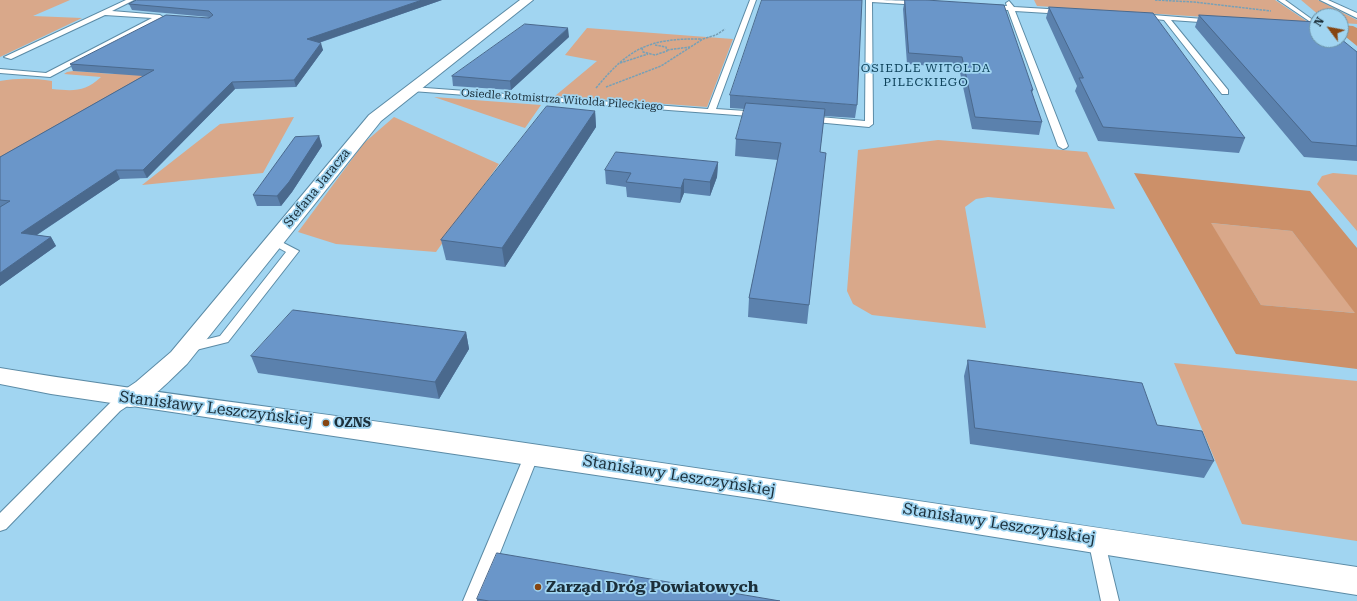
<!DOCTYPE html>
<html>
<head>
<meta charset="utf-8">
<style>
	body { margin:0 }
	#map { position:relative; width:1357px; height:601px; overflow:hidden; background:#a1d5f1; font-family:"Roboto Serif",serif }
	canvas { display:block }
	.north { position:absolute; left:1309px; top:8px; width:40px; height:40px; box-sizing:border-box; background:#a1d5f1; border:1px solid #6b93a8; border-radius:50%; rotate:302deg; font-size:11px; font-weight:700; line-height:16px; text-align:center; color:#1b2f3a }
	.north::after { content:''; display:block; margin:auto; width:14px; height:18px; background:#864511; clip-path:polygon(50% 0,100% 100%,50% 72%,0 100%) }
</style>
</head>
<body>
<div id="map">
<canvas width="1357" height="601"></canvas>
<div class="north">N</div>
</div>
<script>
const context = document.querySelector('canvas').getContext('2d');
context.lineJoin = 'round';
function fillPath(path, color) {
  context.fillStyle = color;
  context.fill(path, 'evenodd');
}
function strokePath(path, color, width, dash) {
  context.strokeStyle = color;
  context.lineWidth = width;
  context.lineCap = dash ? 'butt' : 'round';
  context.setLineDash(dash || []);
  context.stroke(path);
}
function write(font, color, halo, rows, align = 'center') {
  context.font = font + ' "Roboto Serif",serif';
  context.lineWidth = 3.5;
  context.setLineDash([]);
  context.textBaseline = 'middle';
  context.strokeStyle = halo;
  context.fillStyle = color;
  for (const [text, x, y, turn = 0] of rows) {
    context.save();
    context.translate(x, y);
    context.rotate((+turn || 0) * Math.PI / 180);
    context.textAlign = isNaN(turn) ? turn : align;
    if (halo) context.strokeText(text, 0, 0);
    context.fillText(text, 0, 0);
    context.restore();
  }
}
fillPath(new Path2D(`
	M0,0H70L33,16L82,18L0,57Z
	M1034,0H1275L1311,24L1037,6Z
	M1301,0H1318L1357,20V24L1341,23V16H1320Z
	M252,17L0,164V81C18,78 33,78 52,81V89C74,91 85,92 101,77L64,74L67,72L73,71L113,74Z
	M587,28L733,39L707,107L555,96L597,61L565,55Z
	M434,97L541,105L525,128Z
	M294,117L263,173L142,185L220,124Z
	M394,117L499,164L436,252L336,244L298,232L364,143Z
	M938,140L1087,152L1115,209L988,197L976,199L965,207L986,328L872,315L853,304L847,291L858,150Z
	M1333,173L1357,175V231L1317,184L1322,176Z
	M1210,223L1292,231L1356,313L1261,305Z
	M1174,363L1357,381V541L1242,524Z`), '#d9a88a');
fillPath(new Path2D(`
	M1341,25L1353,26L1357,28V46L1341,33Z
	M1134,173L1310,191L1357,248V369L1236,354ZM1211,223L1292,231L1355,313L1261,305Z`), '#cc9069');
const service = new Path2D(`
	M126,0H134L112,11L160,15L163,17L50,77L0,73V69L46,73L152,18L105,15L11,59L4,57Z
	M750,0H756L716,109L760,112L763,113V117L412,91L408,89L412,87L708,109Z
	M866,0C878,0 914,0 923,3L920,5L872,2L873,124L869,127L805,121V117L808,116L865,121Z
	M1278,0H1285L1317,23H1312Z
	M1320,0H1328L1357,13V18Z
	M1009,1L1014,7L1064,10L1067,12L1064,14L1015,11L1068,146L1066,148L1063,149L1058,146L1008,10L989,9L986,7L989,5L1007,6L1006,3Z
	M1140,14L1216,20L1217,21L1214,23L1171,20L1228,90V94H1222L1164,20L1138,17L1137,16Z
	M274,238L299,251L228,342L188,352L183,351L182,348L183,345L220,336L286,252L270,243L269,241Z
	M130,393L135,395L137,398L135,401L120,411L6,529L0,531V513L110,403Z
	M532,448L537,450L539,454L481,601H463L525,454L527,450Z
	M1096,532L1102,534L1104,539L1119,601H1101L1088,539L1090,534Z`);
const minor = new Path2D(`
	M520,0H533L381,121L187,364C175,375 146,407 130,407C127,407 124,405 121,404L117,398L121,392L136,382L171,352L369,115Z`);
const tertiary = new Path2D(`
	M0,368C145,392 291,409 437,430C744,475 1050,520 1357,567V595L764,500L51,394L0,384Z`);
strokePath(service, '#5b8ba6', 2);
strokePath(minor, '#5b8ba6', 2);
strokePath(tertiary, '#5b8ba6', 2);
strokePath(new Path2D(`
	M1155,0L1194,2L1271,11
	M642,48L643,52L655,55L667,51L666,47L655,45
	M667,50L690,47
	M620,63L648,54
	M606,87L661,66L703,39L716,35L725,29
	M596,88C629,48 649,38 702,39`), '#76a0b7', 1.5, [2.5, 1]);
fillPath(service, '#fff');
fillPath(minor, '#fff');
fillPath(tertiary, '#fff');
fillPath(new Path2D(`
	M442,0L319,43L323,50L296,87L235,89L147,178L120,179L37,235L51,237L56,246L0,286V157L143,76L73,71L70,64L209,17L132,10L129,4Z
	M905,0H926L1033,90L1032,93L1042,122L1039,135L972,129L959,68L907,64L903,9Z
	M1049,7L1245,138L1239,153L1098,141L1075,91L1077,86L1046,18Z
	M1199,15L1357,52V161L1304,157L1195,27Z
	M569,37L511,90L453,86L452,76Z
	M730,95L857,105L855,118L824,116L820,152L809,305L807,324L748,317L749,298L778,160L735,156L736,139L745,109L730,108Z
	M595,111L596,127L505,267L446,260L441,240Z
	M319,136L322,146L292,192L281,206H257L253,195Z
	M718,162L717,177L710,196L684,193L680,203L627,197L626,187L606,184L605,170Z
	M466,332L469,349L439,399L258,373L251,356Z
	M968,360L1157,425L1214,461L1204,478L970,444L964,376Z
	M477,599L780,601H477Z`), '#5b81ad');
fillPath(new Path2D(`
	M422,0H442L309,46L307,39Z
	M568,28L569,37L511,90L510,81Z
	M321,43L323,50L296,87L294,80Z
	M232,82L235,89L147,178L143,170Z
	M595,111L596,127L505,267L502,248Z
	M319,136L322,146L292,192L281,206L277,196Z
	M718,162L717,177L710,196V182Z
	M116,170L120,179L26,242L21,233Z
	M684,179V193L680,203L681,188Z
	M51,237L56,246L0,286V273Z
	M466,332L469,349L439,399L435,382Z`), '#4a698d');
const building = new Path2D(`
	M137,0H422L307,39L321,43L294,80L232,82L143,170H116L21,233L51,237L0,273V207L10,201L0,200V157L154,70L70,64L166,15L209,18L213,15L209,11L129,4Z
	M762,0H862L857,105L730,95Z
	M905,0H926L1004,5L1033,90H1031L1042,122L975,117L962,57L909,53Z
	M1049,7L1153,13L1245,138L1103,127L1079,78H1083Z
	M1199,15L1317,22V40H1341V39L1357,52V146L1312,142Z
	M525,24L568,28L510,81L452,76Z
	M746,103L825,109L820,152L826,153L809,305L749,298L781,143L736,139Z
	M547,106L595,111L502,248L441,240Z
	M319,136L289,182L277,196L253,195L295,137Z
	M616,152L718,162L710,182L684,179L681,188L626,182L631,173L605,170Z
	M293,310L466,332L435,382L251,356Z
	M968,360L1142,383L1157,425L1202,431L1214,461L975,428Z
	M497,553L780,601H489L477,599Z`);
fillPath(building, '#6a96c9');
strokePath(building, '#4a698d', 1);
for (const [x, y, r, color] of [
	[326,423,4,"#864511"],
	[538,587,4,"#864511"]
]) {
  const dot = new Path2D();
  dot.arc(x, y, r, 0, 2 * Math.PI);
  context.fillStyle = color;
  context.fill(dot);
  strokePath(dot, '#a1d5f1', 1.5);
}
write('11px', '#1b2f3a', '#a1d5f1', [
	["Osiedle Rotmistrza Witolda Pileckiego",562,100,4]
]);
context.letterSpacing = '1px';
write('12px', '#0d4159', '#a1d5f1', [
	["OSIEDLE WITOLDA",926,68],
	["PILECKIEGO",926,82]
]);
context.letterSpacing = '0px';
write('13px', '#1b2f3a', '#a1d5f1', [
	["Stefana Jaracza",317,188,-51]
]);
write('bold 13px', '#1b2f3a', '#a1d5f1', [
	["OZNS",334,423]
], 'left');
write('16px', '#1b2f3a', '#a1d5f1', [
	["Stanisławy Leszczyńskiej",216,409,7],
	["Stanisławy Leszczyńskiej",679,476,9],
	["Stanisławy Leszczyńskiej",999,524,9]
]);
write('bold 16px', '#1b2f3a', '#a1d5f1', [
	["Zarząd Dróg Powiatowych",546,587]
], 'left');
</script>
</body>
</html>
